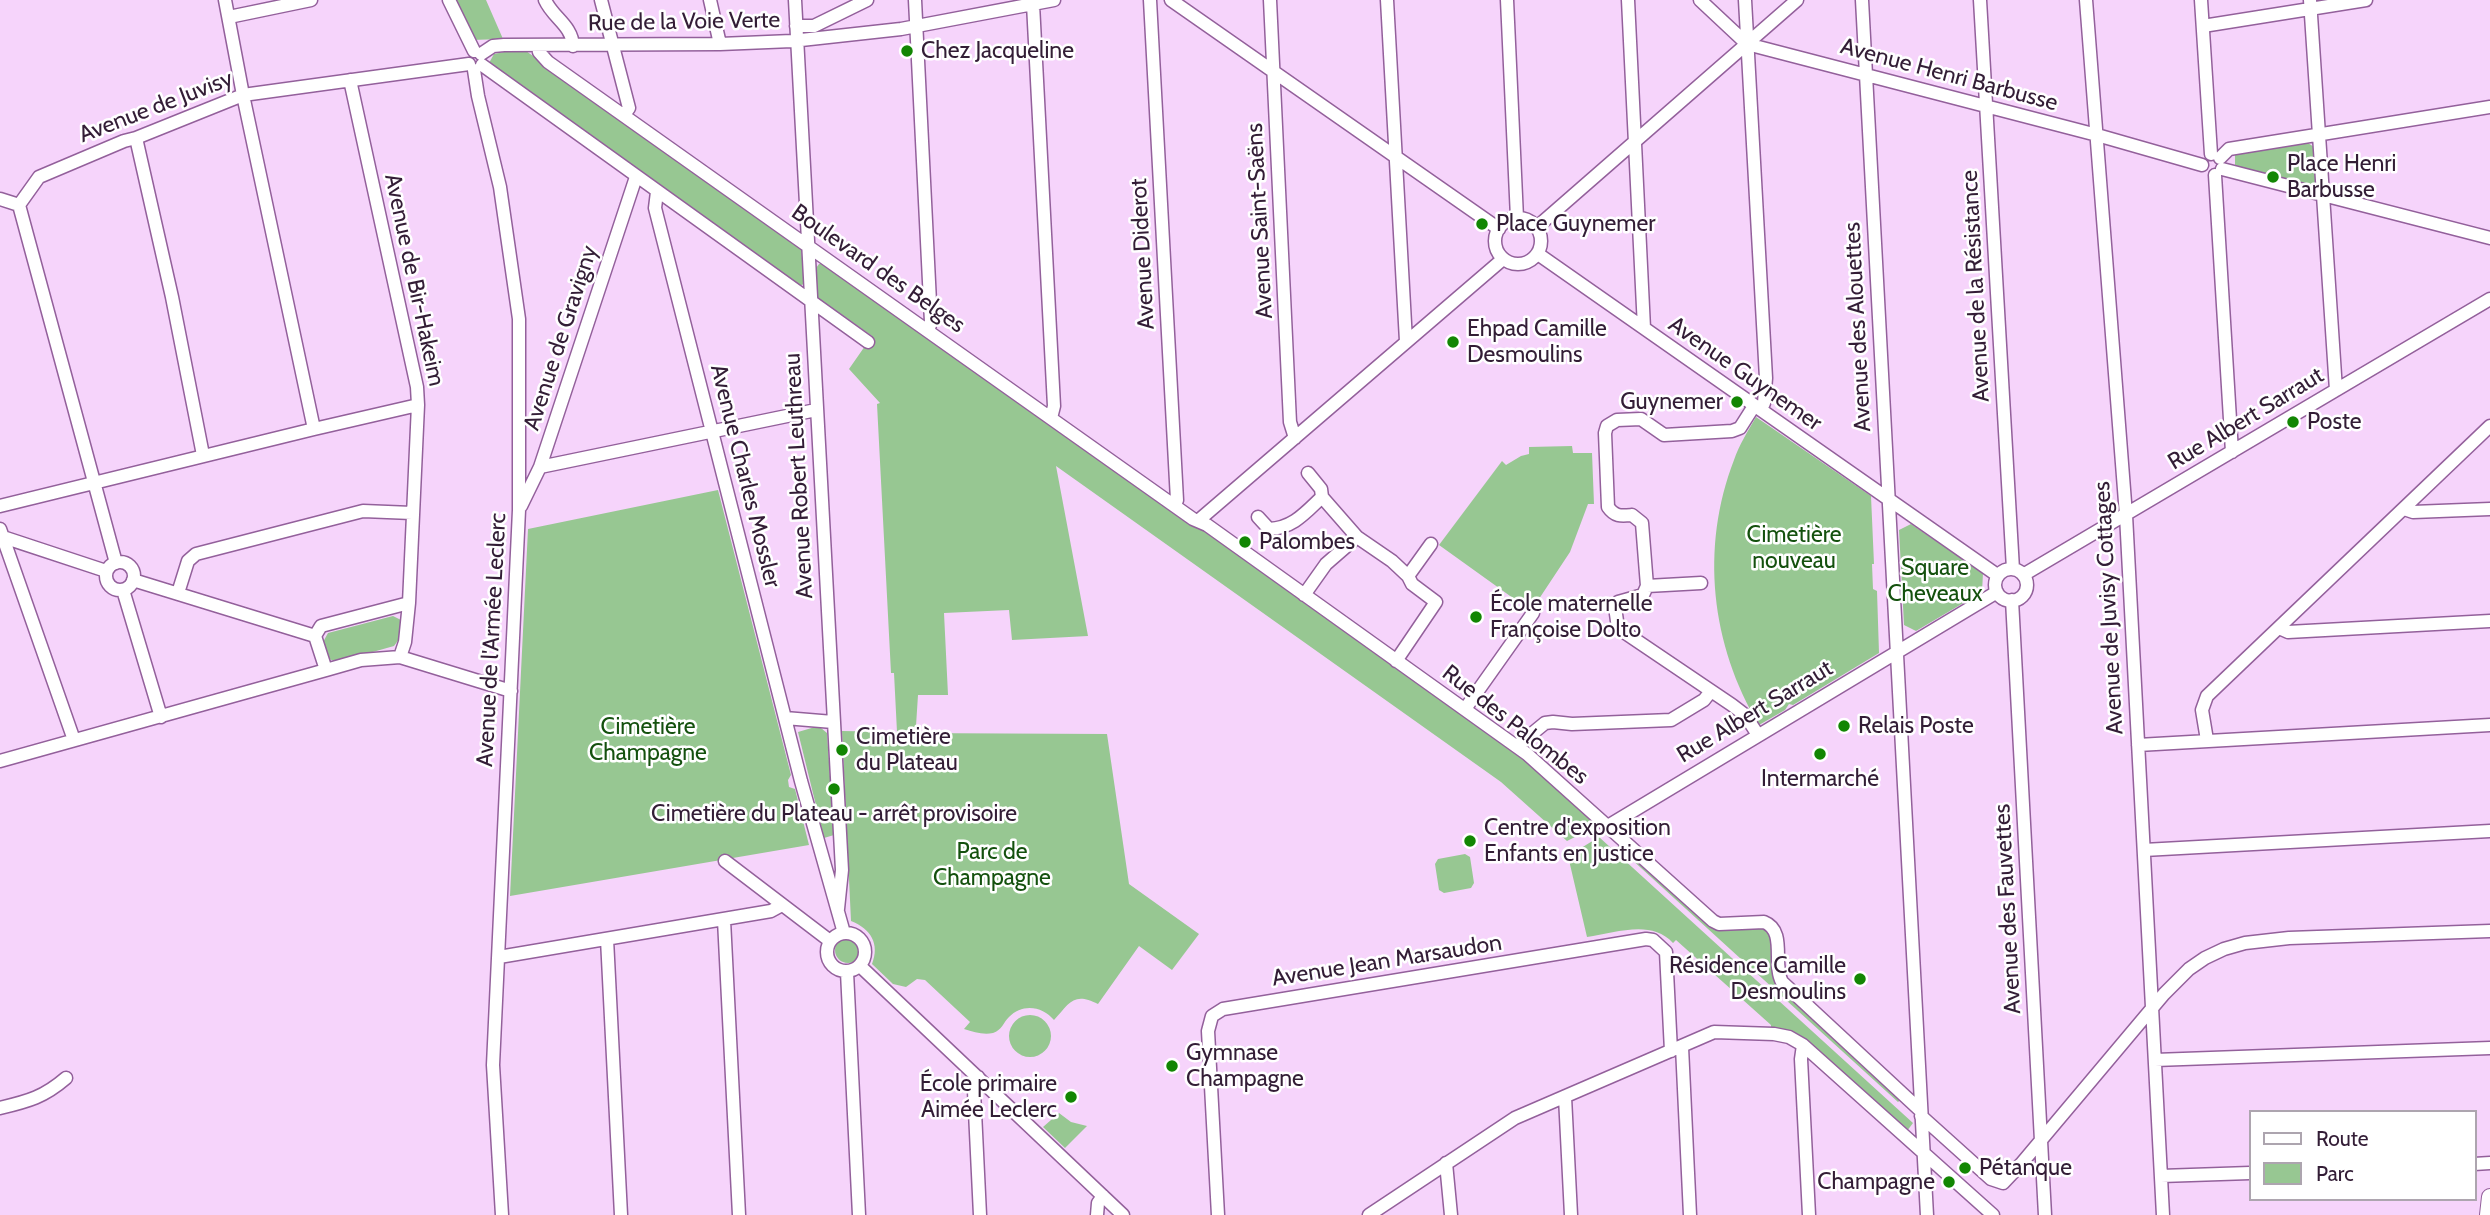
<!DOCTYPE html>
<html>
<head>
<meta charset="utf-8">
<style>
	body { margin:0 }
	#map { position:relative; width:2490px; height:1215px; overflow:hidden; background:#f6d4fb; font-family:Cabin,sans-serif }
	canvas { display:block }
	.legend { position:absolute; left:2249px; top:1110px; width:228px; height:91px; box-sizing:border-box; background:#fff; border:2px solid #ada5af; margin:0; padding:9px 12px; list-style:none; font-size:21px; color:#331d36 }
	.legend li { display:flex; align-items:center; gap:14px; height:35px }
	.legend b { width:35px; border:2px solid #ada5af }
</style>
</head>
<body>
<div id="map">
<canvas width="2490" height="1215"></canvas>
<ul class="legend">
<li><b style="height:9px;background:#fff"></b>Route</li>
<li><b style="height:19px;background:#97c792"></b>Parc</li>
</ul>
</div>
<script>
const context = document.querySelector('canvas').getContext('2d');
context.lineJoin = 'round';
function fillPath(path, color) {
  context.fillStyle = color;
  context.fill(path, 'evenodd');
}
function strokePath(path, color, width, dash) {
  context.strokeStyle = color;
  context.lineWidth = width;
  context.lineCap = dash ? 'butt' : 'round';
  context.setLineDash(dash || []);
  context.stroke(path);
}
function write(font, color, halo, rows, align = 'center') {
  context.font = font + ' Cabin,sans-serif';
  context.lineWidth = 5;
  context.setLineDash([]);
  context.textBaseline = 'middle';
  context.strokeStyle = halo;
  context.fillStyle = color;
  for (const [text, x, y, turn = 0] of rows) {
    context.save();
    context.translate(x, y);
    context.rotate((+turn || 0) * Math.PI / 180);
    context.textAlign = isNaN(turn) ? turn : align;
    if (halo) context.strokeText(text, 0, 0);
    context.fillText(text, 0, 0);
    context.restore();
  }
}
fillPath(new Path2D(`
	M453,0H486L503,39L471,40Z
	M509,51H526L801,246L804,284L799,286L489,63L494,54Z
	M2308,143L2314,147L2316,182L2312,186L2235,166V154Z
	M819,264H822L1171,508C1179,520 1190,526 1203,528L1514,749L1596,824L1595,827L1567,841L1501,782L1056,466L1088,636L1012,640L1009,610L944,613L948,695H918L916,726L904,733L1107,734L1129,884L1199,934L1172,970L1139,946L1098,1004C1073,991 1069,1004 1054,1020C1043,1006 1022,1003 1009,1017C1003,1023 1002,1030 993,1033C983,1035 974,1032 964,1029L970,1022L925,980L917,979L906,987L893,984L872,964C880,944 871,929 851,921L842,731L897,732L894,673H891L877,404L880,403L849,369L872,336L818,298L816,268Z
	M1756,417L1871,496L1874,564H1872L1873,589L1877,591L1879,653L1793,705L1789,704L1785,710L1759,725C1711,645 1700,548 1734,460C1739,445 1748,431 1756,417Z
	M1572,446L1573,453H1592L1594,504H1588L1570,552L1531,611L1439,545L1502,461L1506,465L1521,456L1529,454V447Z
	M718,490L791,775L788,780L789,787L795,789L809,845L510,896L528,529Z
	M1911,524L1983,573L1982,592L1916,631L1904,625L1899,530Z
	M393,616L401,620L400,638L394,646L337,662L329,659L323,642L328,633Z
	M815,727L821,728L827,733L834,835L824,838L798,732Z
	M1599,837L1913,1123L1907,1131L1809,1042L1771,1029V1025L1676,940L1673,943C1651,919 1616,933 1587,937L1568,856Z
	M1621,843L1709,923L1762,926L1772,934L1774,975L1901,1099L1898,1102L1618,847Z
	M1465,854L1470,857L1474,883L1471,888L1444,893L1439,890L1435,864L1438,859Z
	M835 950a13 13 0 1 1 26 0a13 13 0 1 1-26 0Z
	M1009 1036a21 21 0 1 1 42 0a21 21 0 1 1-42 0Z
	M1059,1113L1071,1122L1087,1126L1065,1148L1043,1127Z`), '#97c792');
const minor = new Path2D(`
	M225,0L243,95L314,429
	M449,0L474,51
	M545,0C553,18 572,25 573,46
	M601,0L629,108L624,115
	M710,0L720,44
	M795,0L842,870L838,909
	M915,0L931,322L928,331
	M1150,0L1177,500L1175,505
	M1171,0L1499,229
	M1270,0L1290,422L1295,438
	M1387,0L1406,341
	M1507,0L1517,218
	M1628,0L1644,328
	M1700,0L1747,44L2097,135L2202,165
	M1745,0L1766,378L1764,403L1761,410
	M1862,0L1927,1215
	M1980,0L2013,569
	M2086,0L2126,515L2163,1215
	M2201,0L2211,154
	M2310,0L2336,390
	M1033,4L1054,406L1051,418
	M229,17L311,0
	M796,26H814L867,0
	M2203,26L2366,0
	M538,46L539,52L548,62L1193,519L1207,525L1527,754L1713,921L1719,924L1764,922C1787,931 1772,964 1782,982L1921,1111
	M481,54L493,46L504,45L720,44L792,41L901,29L1054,0
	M482,65L868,342
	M474,70L478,96L500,187L519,319V510L493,1065L502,1215
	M350,80L417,387L418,405L409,603L405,642L400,657
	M136,138L172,297L203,455
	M2220,158L2229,149L2490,107
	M2222,169L2490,238
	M2215,175L2232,452
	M657,192L655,208L801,781L844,933
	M0,199L19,205L39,177L124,141L136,138L243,95L469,64
	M19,205L116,563
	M1495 241a23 23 0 1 1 46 0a23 23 0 1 1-46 0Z
	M1537,227L1797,0
	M1538,254L1997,575
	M1754,406L1740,428L1732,431L1664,435L1641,419L1617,420L1607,426L1605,433L1608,507C1615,517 1621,516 1632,515L1642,523L1647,586L1643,595L1618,602L1615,607L1618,628L1732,705L1745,715L1758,735
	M540,467L816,410
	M1308,473L1321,489L1322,497L1357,537L1392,561L1408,576L1412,584L1436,602L1396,661
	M0,506L314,429L418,405
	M521,506L540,467L636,177
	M2404,509L2413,512L2490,509
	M1258,517L1269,529C1293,528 1305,513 1322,497
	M1199,520L1503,259
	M0,529L74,740
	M0,536L106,571
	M106 576a14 14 0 1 1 28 0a14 14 0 1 1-28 0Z
	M1995 585a16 16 0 1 1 32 0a16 16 0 1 1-32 0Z
	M2023,575L2490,299
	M1408,576L1431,544
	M133,580L315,636
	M1647,586L1701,583
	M123,590L161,717
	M178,593L188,561L196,554L363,511L412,513
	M1304,595L1326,564L1357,537
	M2012,600L2045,1215
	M409,603L321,626L315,636L326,670L361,660L400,657L511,691
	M2279,628L2288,632L2490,621
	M1465,709L1533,613
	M785,718L833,722
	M2207,740L2202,710L2207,696L2490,426
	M2138,745L2490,725
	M1517,746L1545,723L1553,722L1572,724L1671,720L1704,700L1711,691
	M0,761L326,670
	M1608,826L1997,592
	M2144,850L2490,831
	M725,861L830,941
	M724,920L739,1215
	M827 952a19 19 0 1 1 38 0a19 19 0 1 1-38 0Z
	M607,939L621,1215
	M499,957L771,911L782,905
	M860,966L1123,1215
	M847,972L859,1215
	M1803,1045L1801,1059L1809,1215
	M1682,1047L1690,1215
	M2155,1060L2490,1048
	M978,1077L974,1091L980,1215
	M1565,1097L1571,1215
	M0,1108C29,1101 44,1097 66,1078
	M1921,1116L1991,1179L2003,1183L2021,1164L2164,994L2189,969L2205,958L2224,949L2245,943L2289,938L2490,931
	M1446,1163L1451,1215
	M2474,1164L2490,1163
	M2161,1176L2250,1173
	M1097,1215L1098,1203L1103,1196
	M1218,1215L1208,1031L1212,1016L1223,1009L1646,939L1653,940L1666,952L1671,1051
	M1369,1215L1515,1118L1714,1032L1774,1034L1789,1037L1803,1045L1993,1215`);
const major = new Path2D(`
	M2488,1215L2490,1197`);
strokePath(minor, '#93609b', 15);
strokePath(major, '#93609b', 18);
strokePath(minor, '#fff', 12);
strokePath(major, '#fff', 16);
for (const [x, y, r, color] of [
	[907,51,7,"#128603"],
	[2273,177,7,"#128603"],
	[1482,224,7,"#128603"],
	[1453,342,7,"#128603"],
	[1737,402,7,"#128603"],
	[2293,422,7,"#128603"],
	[1245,542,7,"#128603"],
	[1476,617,7,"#128603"],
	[1844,726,7,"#128603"],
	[842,750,7,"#128603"],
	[1820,754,7,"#128603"],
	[834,789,7,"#128603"],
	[1470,841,7,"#128603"],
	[1860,979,7,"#128603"],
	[1172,1066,7,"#128603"],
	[1071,1097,7,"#128603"],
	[1965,1168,7,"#128603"],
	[1949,1182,7,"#128603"]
]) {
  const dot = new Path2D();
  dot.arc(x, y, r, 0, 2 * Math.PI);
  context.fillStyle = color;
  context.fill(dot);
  strokePath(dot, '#fff', 2.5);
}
write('23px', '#331d36', '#fff', [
	["Rue de la Voie Verte",684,22,-1],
	["Avenue Henri Barbusse",1949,75,15],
	["Avenue de Juvisy",156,107,-21],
	["Avenue Saint-Saëns",1260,221,-93],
	["Avenue Diderot",1143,254,-93],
	["Boulevard des Belges",878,269,35],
	["Avenue de Bir-Hakeim",414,280,78],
	["Avenue de la Résistance",1976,286,-93],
	["Avenue des Alouettes",1858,327,-93],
	["Avenue de Gravigny",561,338,-72],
	["Avenue Guynemer",1745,374,35],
	["Rue Albert Sarraut",2246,419,-31],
	["Avenue Charles Mossler",745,476,76],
	["Avenue Robert Leuthreau",799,476,-93],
	["Avenue de Juvisy Cottages",2109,608,-93],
	["Avenue de l'Armée Leclerc",492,640,-87],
	["Rue Albert Sarraut",1755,712,-31],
	["Rue des Palombes",1515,725,38],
	["Avenue des Fauvettes",2008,909,-93],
	["Avenue Jean Marsaudon",1387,961,-9]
]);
write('23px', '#331d36', '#fff', [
	["Chez Jacqueline",921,51],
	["Place Henri",2287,164],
	["Barbusse",2287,190],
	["Place Guynemer",1496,224],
	["Ehpad Camille",1467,329],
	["Desmoulins",1467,355],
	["Guynemer",1723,402,"right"],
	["Poste",2307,422],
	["Palombes",1259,542],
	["École maternelle",1490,604],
	["Françoise Dolto",1490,630],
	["Relais Poste",1858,726],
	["Cimetière",856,737],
	["du Plateau",856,763],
	["Intermarché",1820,779,"center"],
	["Cimetière du Plateau - arrêt provisoire",834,814,"center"],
	["Centre d'exposition",1484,828],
	["Enfants en justice",1484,854],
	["Résidence Camille",1846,966,"right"],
	["Desmoulins",1846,992,"right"],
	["Gymnase",1186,1053],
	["Champagne",1186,1079],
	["École primaire",1057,1084,"right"],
	["Aimée Leclerc",1057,1110,"right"],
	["Pétanque",1979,1168],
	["Champagne",1935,1182,"right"]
], 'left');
write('23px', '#14510e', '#fff', [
	["Cimetière",1794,535],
	["nouveau",1794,561],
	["Square",1935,568],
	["Cheveaux",1935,594],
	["Cimetière",648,727],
	["Champagne",648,753],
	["Parc de",992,852],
	["Champagne",992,878]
]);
</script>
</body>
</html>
